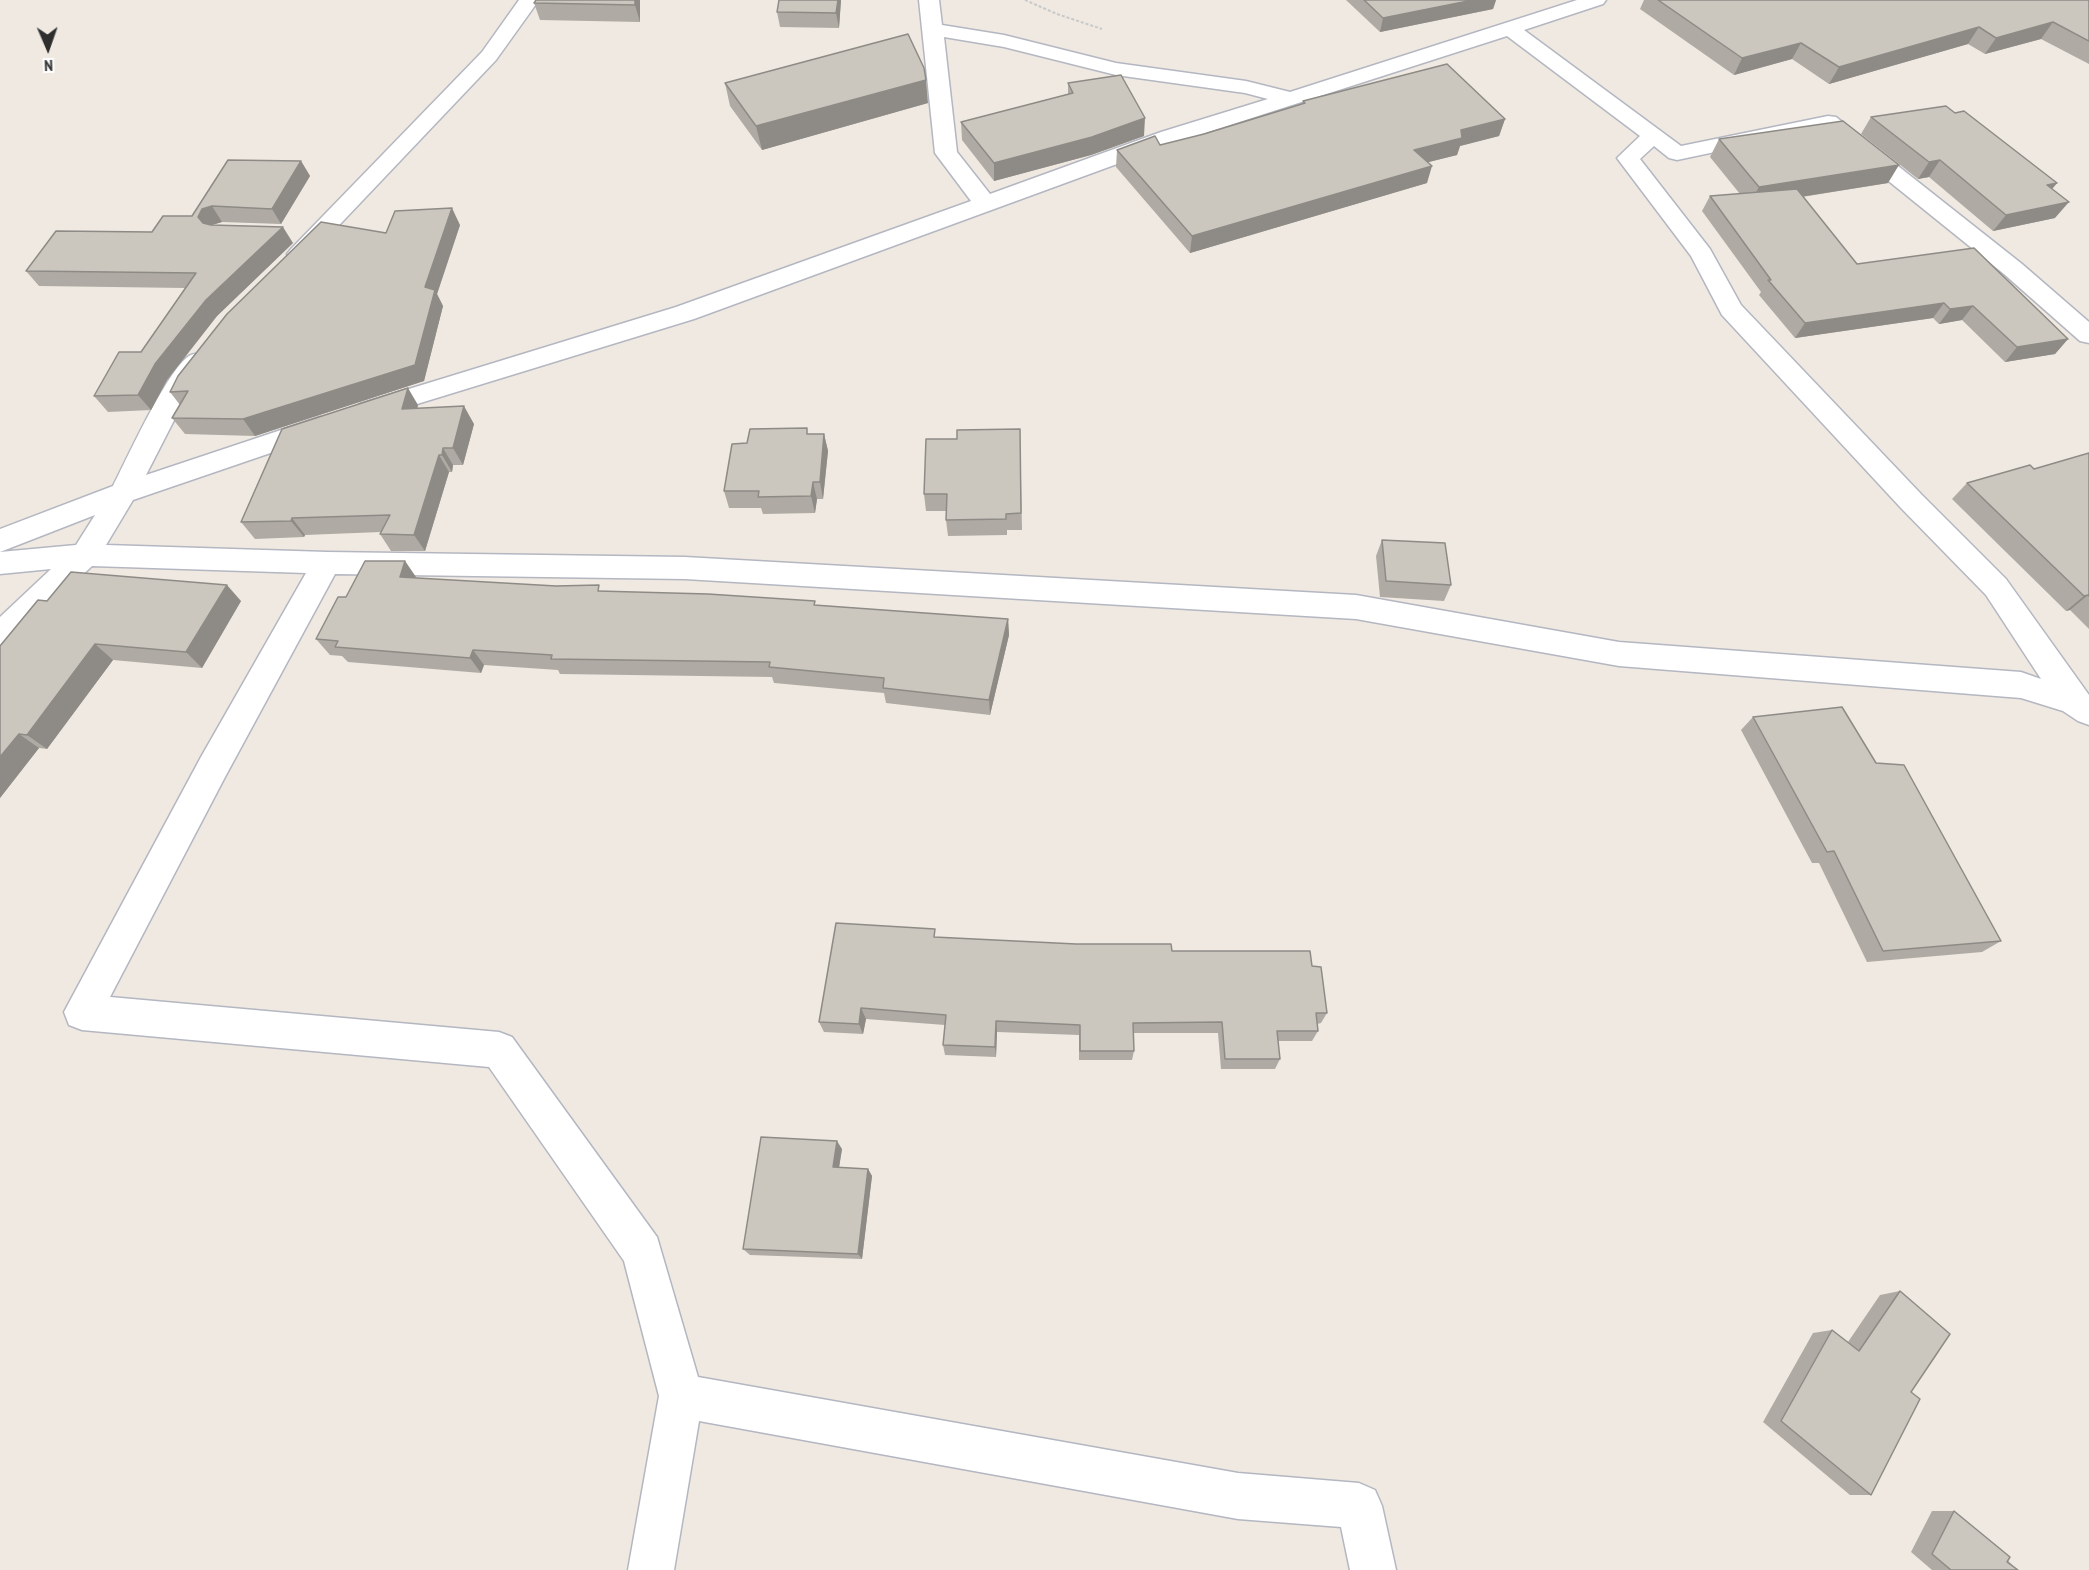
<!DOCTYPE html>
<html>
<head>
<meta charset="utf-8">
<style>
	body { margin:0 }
	#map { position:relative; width:2089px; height:1570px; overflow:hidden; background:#efe9e1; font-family:"PT Sans Narrow",sans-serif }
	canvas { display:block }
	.north { position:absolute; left:18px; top:18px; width:60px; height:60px; -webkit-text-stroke:4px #fff; paint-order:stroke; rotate:178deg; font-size:16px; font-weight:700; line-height:24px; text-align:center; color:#2e2e2e }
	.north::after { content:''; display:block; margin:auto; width:21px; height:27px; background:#2e2e2e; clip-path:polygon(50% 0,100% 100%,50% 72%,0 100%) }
</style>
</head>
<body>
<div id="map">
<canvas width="2089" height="1570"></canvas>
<div class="north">N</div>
</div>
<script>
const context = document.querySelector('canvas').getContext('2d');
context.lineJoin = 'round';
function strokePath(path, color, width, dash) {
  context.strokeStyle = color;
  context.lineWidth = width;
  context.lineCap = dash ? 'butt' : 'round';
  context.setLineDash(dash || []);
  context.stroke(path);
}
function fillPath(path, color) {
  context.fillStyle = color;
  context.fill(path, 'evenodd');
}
const street = new Path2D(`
	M519,0H539L496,60L307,259L299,261L291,259L287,254L291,249L482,52Z
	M919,0H939L942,25L1004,35L1116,63L1246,81L1290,92L1577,0H1606L1603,4L1524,30L1681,146L1828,116L1836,117L2022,264L2089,322V343L2080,341L2004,274L1824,129L1677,160L1669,158L1654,146L1640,159L1710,249L1741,305L1921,494L2006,579L2089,695V725L2078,721L2063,711L2021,698L1619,666L1356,619L685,579L335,574L225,777L110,997L499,1032L512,1037L657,1237L698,1377L1238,1473L1359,1483L1375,1490L1382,1506L1396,1570H1350L1341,1527L1238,1519L699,1421L674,1570H628L659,1396L624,1261L489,1067L82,1030L69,1025L64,1012L201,757L306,573L92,566L11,644L0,648V617L51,569L0,574V552L76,545L95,515L0,552V529L113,486C127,459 167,370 189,356C195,352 201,354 207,356L211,362L189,391L146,475L320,417L329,419L333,426L329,433L133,500L106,545L327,552L685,557L1356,595L1619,642L2021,672L2041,679L1986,595L1901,508L1722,315L1691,256L1617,158L1640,136L1507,36L1177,142L694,319L378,416L369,419L360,416L356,410L360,404L676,307L971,201L935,153ZM944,37L1004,47L1116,75L1245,93L1268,99L1161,132L990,194L957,152Z`);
strokePath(street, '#b4b7c1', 3);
strokePath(new Path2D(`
	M1025,0L1057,14L1102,29`), '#c9c9c9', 2, [3, 2]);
fillPath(street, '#fff');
fillPath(new Path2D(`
	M536,0H640V22L540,20L534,3Z
	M841,0L839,28L780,27L777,12Z
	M1346,0H1496L1493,9L1380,32Z
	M1644,0H2089V64L2041,39L1985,54L1968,44L1829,84L1792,59L1734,75L1640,9Z
	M725,83L928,103L762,150L730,106Z
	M1068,83L1144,136L1091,155L994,181L962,140L961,122L1068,94Z
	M1303,101L1505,119L1499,136L1460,146L1457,155L1428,162L1427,183L1190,253L1116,167L1117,150L1160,145L1204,134L1303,104Z
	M1871,117L2057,183L2052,189L2055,218L1993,231L1929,177L1918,179L1861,134Z
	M1719,139L1888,183L1802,197L1857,264L2068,339L2055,354L2005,362L1962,320L1939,324L1933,318L1795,338L1759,295L1761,292L1702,211L1710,196L1740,194L1710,157Z
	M301,161L310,176L281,224L222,222L212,225L293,243L217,316L167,380L151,410L108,412L94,396L141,352L185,288L39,286L26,271L152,232L192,216Z
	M460,225L437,294L443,306L424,381L255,436L185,434L172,418L180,405L170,392L386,233Z
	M418,405L417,409L474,424L463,465H453L452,472H449L425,551H391L380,534L381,532L305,535L304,537L255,539L241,522Z
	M1020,429L1022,530H1007V535L948,536L946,520V511H926L924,494L957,439Z
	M809,434H824L828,451L823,499H817L815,513L763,514L761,508H729L724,491L747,443Z
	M2089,453V629L2070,610L2066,611L1952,499L1967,483L2034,469Z
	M1382,540L1451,585L1444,601L1380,597L1376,556Z
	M405,561L416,578L815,605L1008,619L1009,635L990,715L886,703L884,693L774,683L772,677L560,674L558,670L484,665L481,673L348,662L342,656L330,655L316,639L346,597Z
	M47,601H241L202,668L113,660L47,749L39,748L0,798V646Z
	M1753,717L1876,763L2001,941L1982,952L1867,962L1819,863H1812L1741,730Z
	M937,937L1172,951L1312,966L1327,1013L1321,1023L1317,1024L1318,1031L1312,1041H1278L1280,1059L1275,1069H1221L1218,1033H1133L1134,1051L1132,1060H1079V1035L997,1032L996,1057L945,1055L943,1045L945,1025L866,1019L863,1034L824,1032L819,1022Z
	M842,1149L839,1167L868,1169L872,1176L862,1259L750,1255L743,1249Z
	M1900,1291L1911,1392L1871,1495H1850L1763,1422L1813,1333L1832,1330L1848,1342L1880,1295Z
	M1932,1511H1954L2018,1570H1932L1911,1552Z`), '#afaba4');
fillPath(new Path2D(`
	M635,0H640V22L635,5Z
	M838,0H841L839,28L836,13Z
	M1473,0H1496L1493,9L1380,32L1383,18Z
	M2053,22L2041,39L1985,54L1996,38Z
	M1979,27L1968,44L1829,84L1839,67Z
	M1801,43L1792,59L1734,75L1742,58Z
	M926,80L928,103L762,150L756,126Z
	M1145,118L1144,136L1091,155L994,181V163Z
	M1505,119L1499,136L1460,146L1457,155L1409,167L1414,150L1461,130Z
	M1940,160L1929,177L1918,179L1929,162Z
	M301,161L310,176L281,224L272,209Z
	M1899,165L1888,183L1749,205L1759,187Z
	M1432,166L1427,183L1190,253L1192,236Z
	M2057,183L2043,200L2047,185Z
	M2069,202L2055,218L1993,231L2006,215Z
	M212,206L222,222L212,225L208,232L198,217L202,209Z
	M452,208L460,225L437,294L443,306L424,381L255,436L243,419L425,287Z
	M283,227L293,243L217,316L167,380L151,410L138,395L155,364L206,300Z
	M1944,303L1933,318L1795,338L1805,323Z
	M1973,306L1962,320L1939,324L1950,309Z
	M2068,339L2055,354L2005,362L2017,347Z
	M408,388L418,405L413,427L402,409Z
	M464,406L474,424L463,465L453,448Z
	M824,434L828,451L823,499L820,482Z
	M443,448L453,465L452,472L442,455Z
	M439,455L449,472L425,551L414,535Z
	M813,482L817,499L815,513L811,496Z
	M292,518L305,535L304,537L291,521Z
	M405,561L416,577L412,593L400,577Z
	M227,585L241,601L202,668L186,652Z
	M2088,595L2070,610L2066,611L2084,596Z
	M1008,619L1009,635L990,715L989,700Z
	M95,644L113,660L47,749L27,735Z
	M473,650L484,665L481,673L470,658Z
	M19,734L39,748L0,798V757Z
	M861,1008L866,1019L863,1034L859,1024Z
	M996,1021L997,1032L996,1057L995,1047Z
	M837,1141L842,1149L838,1174L833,1167Z
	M868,1169L872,1176L862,1259L858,1254Z`), '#8e8b86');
const building = new Path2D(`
	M536,0H635V5L534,3Z
	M779,0H838L836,13L777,12Z
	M1364,0H1473L1383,18Z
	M1658,0H2089V41L2053,22L1996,38L1979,27L1839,67L1801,43L1742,58Z
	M908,34L924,68L926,80L756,126L725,83Z
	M1447,64L1505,119L1461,130L1462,138L1414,150L1432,166L1192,236L1117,150L1155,136L1160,145L1204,134L1305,103L1303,101Z
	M1121,75L1145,118L1092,137L994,163L961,122L1073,93L1068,83Z
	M1946,106L1955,113L1964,111L2057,183L2047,185L2069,202L2006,215L1940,160L1929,162L1871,117Z
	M1843,121L1899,165L1759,187L1719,139Z
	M228,160L301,161L272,209L212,206L202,209L198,217L203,223L211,225L283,227L206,300L155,364L138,395L94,396L119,352H141L196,273L26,271L56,231L152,232L163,216H192Z
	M1797,189L1857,264L1974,248L2068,339L2017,347L1973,306L1950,309L1944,303L1805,323L1768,280H1771L1710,196Z
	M452,208L425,287L435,290L415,365L243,419L172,418L188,391L170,392L178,376L227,314L321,222L386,233L395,211Z
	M408,388L402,409L464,406L453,448H443L442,455H439L414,535L380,534L390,515L292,518L291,521L241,522L282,429Z
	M807,428V434H824L820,482H813L811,496L758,497L759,491H724L732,444L747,443L750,429Z
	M1020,429L1021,513L1006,514V519L946,520L947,494H924L926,439H957V430Z
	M2089,453V596L2088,595L2084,596L1967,483L2030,465L2034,469Z
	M1382,540L1445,543L1451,585L1386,581Z
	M365,561H405L400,577L556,586L599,585L598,591L708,594L815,601L814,605L1008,619L989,700L883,688L884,678L769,667L770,662L551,659L552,655L473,650L470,658L335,647L338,641L316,639L338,597H346Z
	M71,572L227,585L186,652L95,644L27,735L19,734L0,757V646L38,600L47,601Z
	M1842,707L1876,763L1904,765L2001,941L1883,951L1834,851L1827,852L1753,717Z
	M836,923L935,929L934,937L1076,944H1171L1172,951H1310L1312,966L1321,967L1327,1013H1316L1318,1031H1277L1280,1059H1225L1222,1022L1133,1023L1134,1051H1080V1025L996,1021L995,1047L943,1045L946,1015L861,1008L859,1024L819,1022Z
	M761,1137L837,1141L833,1167L868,1169L858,1254L743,1249Z
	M1900,1291L1950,1334L1911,1392L1920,1399L1871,1495L1781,1421L1832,1330L1859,1351Z
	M1954,1511L2010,1557L2007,1562L2018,1570H1951L1932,1554Z`);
fillPath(building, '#cbc7bf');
strokePath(building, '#8e8b86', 1.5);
</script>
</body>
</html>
